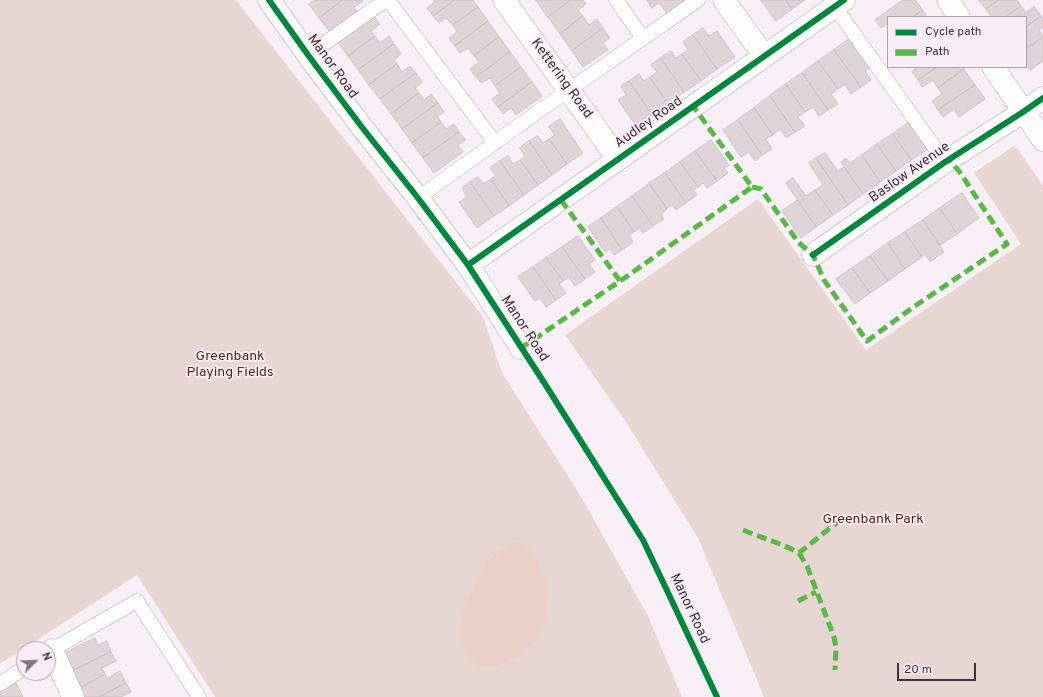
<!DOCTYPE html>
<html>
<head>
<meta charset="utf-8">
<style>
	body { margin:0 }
	#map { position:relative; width:1043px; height:697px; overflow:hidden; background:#f8f0f6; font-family:Overpass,sans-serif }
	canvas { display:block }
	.legend { position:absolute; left:887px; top:16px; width:140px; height:52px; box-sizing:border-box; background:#fbedf7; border:1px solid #b0a2ac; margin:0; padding:5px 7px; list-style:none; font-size:12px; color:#40323c }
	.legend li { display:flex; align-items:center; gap:8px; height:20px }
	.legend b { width:20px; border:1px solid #b0a2ac }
	.north { position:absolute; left:16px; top:641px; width:40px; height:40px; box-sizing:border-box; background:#fbedf7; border:1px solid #b0a2ac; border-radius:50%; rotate:67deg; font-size:11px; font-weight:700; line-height:16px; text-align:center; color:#40323c }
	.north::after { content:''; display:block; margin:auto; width:14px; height:18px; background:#80747d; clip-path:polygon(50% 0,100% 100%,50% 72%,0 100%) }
	.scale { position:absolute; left:897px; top:663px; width:79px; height:18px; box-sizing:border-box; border:2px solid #40323c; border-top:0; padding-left:5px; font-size:12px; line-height:14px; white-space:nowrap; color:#40323c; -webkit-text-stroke:3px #fbedf7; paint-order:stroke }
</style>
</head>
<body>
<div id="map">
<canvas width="1043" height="697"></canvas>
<ul class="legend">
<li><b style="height:5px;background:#00873e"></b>Cycle path</li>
<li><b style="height:5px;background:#58b947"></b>Path</li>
</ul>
<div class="north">N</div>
<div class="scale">20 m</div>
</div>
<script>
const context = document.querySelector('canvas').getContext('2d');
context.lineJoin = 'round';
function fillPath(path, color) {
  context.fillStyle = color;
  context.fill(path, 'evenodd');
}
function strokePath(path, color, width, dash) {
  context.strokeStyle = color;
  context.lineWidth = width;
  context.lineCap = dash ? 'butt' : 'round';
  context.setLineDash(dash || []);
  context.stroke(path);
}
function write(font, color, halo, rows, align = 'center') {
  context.font = font + ' Overpass,sans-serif';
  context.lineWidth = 3.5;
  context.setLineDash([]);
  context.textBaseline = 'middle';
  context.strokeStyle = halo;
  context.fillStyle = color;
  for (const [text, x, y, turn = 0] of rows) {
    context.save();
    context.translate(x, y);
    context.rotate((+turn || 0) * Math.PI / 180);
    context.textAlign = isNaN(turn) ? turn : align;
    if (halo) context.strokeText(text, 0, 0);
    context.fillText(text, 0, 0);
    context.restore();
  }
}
fillPath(new Path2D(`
	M0,0H236L483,317L502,373L580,495L648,616L682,697H215L137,575L0,664Z
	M1015,145L1043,186V697H764L698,538L626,422L565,335L758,199L866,350L1021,244L974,173Z`), '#e8d6d2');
fillPath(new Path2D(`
	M520,542L533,554L547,586L546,618L534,641L515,658L494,667H481L469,658L460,637L462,614L474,584L488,561L510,544Z`), '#ead0c9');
const building = new Path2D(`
	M315,0H343L319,18L309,4Z
	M343,0H362L363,1L354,7L358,13L331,33L319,18Z
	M434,0H455L433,16L427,8L435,2Z
	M455,0H473L478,7L453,25L446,18L439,23L433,16Z
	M536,0H571L548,17Z
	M571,0H583L586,4L578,10L583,16L560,34L548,17Z
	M647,0H691L669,16L659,3L652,8Z
	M761,0H786L792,9L776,21Z
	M786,0H805L792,9Z
	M903,0H915L923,10L913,17H888V23L881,28L875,20Z
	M979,0H999L986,9Z
	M999,0H1017L1021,6L1006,17H991L986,9Z
	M1021,6L1026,13L1034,6L1041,16L1026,27V17H1006Z
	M478,7L488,21L455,46L449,38L457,32L453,25Z
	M923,10L927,17H913Z
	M372,14L380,24L371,31L375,36L348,56L337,41Z
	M583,16L589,25L597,19L603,28L572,51L560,34Z
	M1041,16L1043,19V27L1039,30L1043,37L1026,49V27Z
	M488,21L499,37L474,56L468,48L460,53L455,46Z
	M603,28L610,38L603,43L608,50L583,67L572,51Z
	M703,28L709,36L717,31L735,57L717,69L693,35Z
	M693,35L717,69L701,81L682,54L688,50L683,42Z
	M375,36L380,43L389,36L394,44L358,70L348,56Z
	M499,37L510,52L476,77L470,69L479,62L474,56Z
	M852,37L872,66L865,71L871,80L861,87L834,50Z
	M1043,37V61L1030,70L1026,65V49Z
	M394,44L401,54L394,60L397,64L369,85L358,70Z
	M834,50L861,87L851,94L845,84L838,89L818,61Z
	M671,51L676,58L682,54L701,81L684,92L661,58Z
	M510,52L521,67L495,86L490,78L481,83L476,77Z
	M661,58L684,92L668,104L650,77L657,72L651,65Z
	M818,61L838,89L831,94L838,104L828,110L802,73Z
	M397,64L402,72L410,66L416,73L380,99L369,85Z
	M521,67L532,82L498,107L492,99L500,93L495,86Z
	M918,67H937L918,80L912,72Z
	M937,67H963L964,69L938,88L933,80L922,87L918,80Z
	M964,69L975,85L938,110L932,101L942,94L938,88Z
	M416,73L422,82L415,88L419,93L391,114L380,99Z
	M802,73L828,110L819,116L813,107L805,112L786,84Z
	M639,74L644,81L650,77L668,104L652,115L629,81Z
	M629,81L652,115L636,126L618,100L626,95L621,86Z
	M532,82L542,96L516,115L511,108L503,114L498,107Z
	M786,84L805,112L798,117L805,126L795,132L770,96Z
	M975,85L985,99L959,117L954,109L943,117L938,110Z
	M419,93L424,100L431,94L438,103L402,129L391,114Z
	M770,96L795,132L786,138L780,129L773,135L754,108Z
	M438,103L444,112L437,117L441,122L412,143L402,129Z
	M754,108L773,135L766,139L772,149L762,155L738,120Z
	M560,119L583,153L567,164L549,139L555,135L549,127Z
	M738,120L762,155L755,161L749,152L741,157L723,130Z
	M911,121L930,148L911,160L893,134Z
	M441,122L446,129L454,124L459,132L423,158L412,143Z
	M459,132L466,140L458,145L463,152L434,173L423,158Z
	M893,134L911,160L896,171L877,144Z
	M538,136L543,143L549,139L567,164L552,175L529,141Z
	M711,140L729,165L724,168L728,173L717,181L695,151Z
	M529,141L552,175L538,185L520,160L525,156L520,148Z
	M877,144L896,171L880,182L862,155Z
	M695,151L717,181L707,188L703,183L698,187L680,162Z
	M825,153L838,171L844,167L863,194L848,205L816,158Z
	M862,155L880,182L863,194L841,162L846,158L850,163Z
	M508,156L513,164L520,160L538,185L524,195L500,161Z
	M816,158L848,205L833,215L815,190L823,185L809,163Z
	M500,161L524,195L509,206L491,179L496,176L490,168Z
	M680,162L698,187L693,190L697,195L686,203L665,173Z
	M665,173L686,203L676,210L672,205L667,208L649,183Z
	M478,177L484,184L491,179L509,206L494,216L470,182Z
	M793,178L806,196L815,190L833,215L816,227L786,183Z
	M470,182L494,216L477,228L459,202L467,197L462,188Z
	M649,184L667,209L661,214L664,219L653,226L632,196Z
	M962,193L979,218L957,234L940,208Z
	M632,196L653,226L643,233L639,228L634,232L617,207Z
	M798,200L816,227L801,238L782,211Z
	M617,207L634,232L629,235L633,242L622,250L601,218Z
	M940,208L957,234L940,245L923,220Z
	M601,218L622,250L614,255L610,249L605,252L588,227Z
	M923,220L944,252L930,262L925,254L922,257L905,232Z
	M905,232L922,257L905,269L888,243Z
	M578,236L595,260L589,264L595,272L585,279L562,247Z
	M888,243L905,269L888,281L870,256Z
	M562,247L585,279L575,286L569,277L563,281L546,258Z
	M870,256L888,281L870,293L852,268Z
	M546,258L563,281L559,284L566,293L556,300L533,267Z
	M533,267L556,300L546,307L540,298L535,301L518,277Z
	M852,268L870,293L855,304L836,279Z
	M95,638L98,645L107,641L111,652L70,672L61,655Z
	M111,652L116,661L102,668L105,674L79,688L70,672Z
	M120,671L126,683L99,697H84L79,688L105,674L107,678Z
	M16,683L23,697H0V691Z
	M126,683L131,692L121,697H99Z`);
fillPath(building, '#dfd4d7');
strokePath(building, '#cfc3c7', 1);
const lane = new Path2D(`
	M388,0L495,143
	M616,0L643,38
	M835,7L945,162
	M308,55L386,0
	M418,198L546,106L698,0
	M48,652L137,601L199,697
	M0,684L24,668`);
const street = new Path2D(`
	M269,0L308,55L361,126L418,198L468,265L521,348
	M504,0L618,159
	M724,0L764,56
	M948,0L959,17
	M993,67L1043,140
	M813,255L945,162L1023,112L1043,98
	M468,265L844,0
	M52,650L73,697`);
strokePath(lane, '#b5abb2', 15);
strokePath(street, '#b5abb2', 23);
strokePath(lane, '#fefdfe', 14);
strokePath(street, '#fefdfe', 22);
strokePath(new Path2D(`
	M752,187L761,189L798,242L813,255L824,280L867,341L912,308L1007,244L959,171L949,160
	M561,200L620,281
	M521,348L626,277L752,187L693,106
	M743,530C762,538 781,543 799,553L840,520
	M799,553L807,566L834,637L836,648L835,670
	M798,601L816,592`), '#58b947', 5, [10, 5]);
strokePath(new Path2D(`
	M269,0L308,55L361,126L418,198L468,265L545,384L643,540L671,599L717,697
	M813,255L945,162L1023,112L1043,98
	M468,265L844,0`), '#00873e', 6);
write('14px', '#40323c', '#fbedf7', [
	["Manor Road",332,67,54],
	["Kettering Road",561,79,54],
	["Audley Road",649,123,-35],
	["Baslow Avenue",910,173,-35],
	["Manor Road",524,329,57],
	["Manor Road",689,609,65]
]);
write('14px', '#5b2810', '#fbedf7', [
	["Greenbank",230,357],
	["Playing Fields",230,373],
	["Greenbank Park",873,520]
]);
</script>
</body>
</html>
